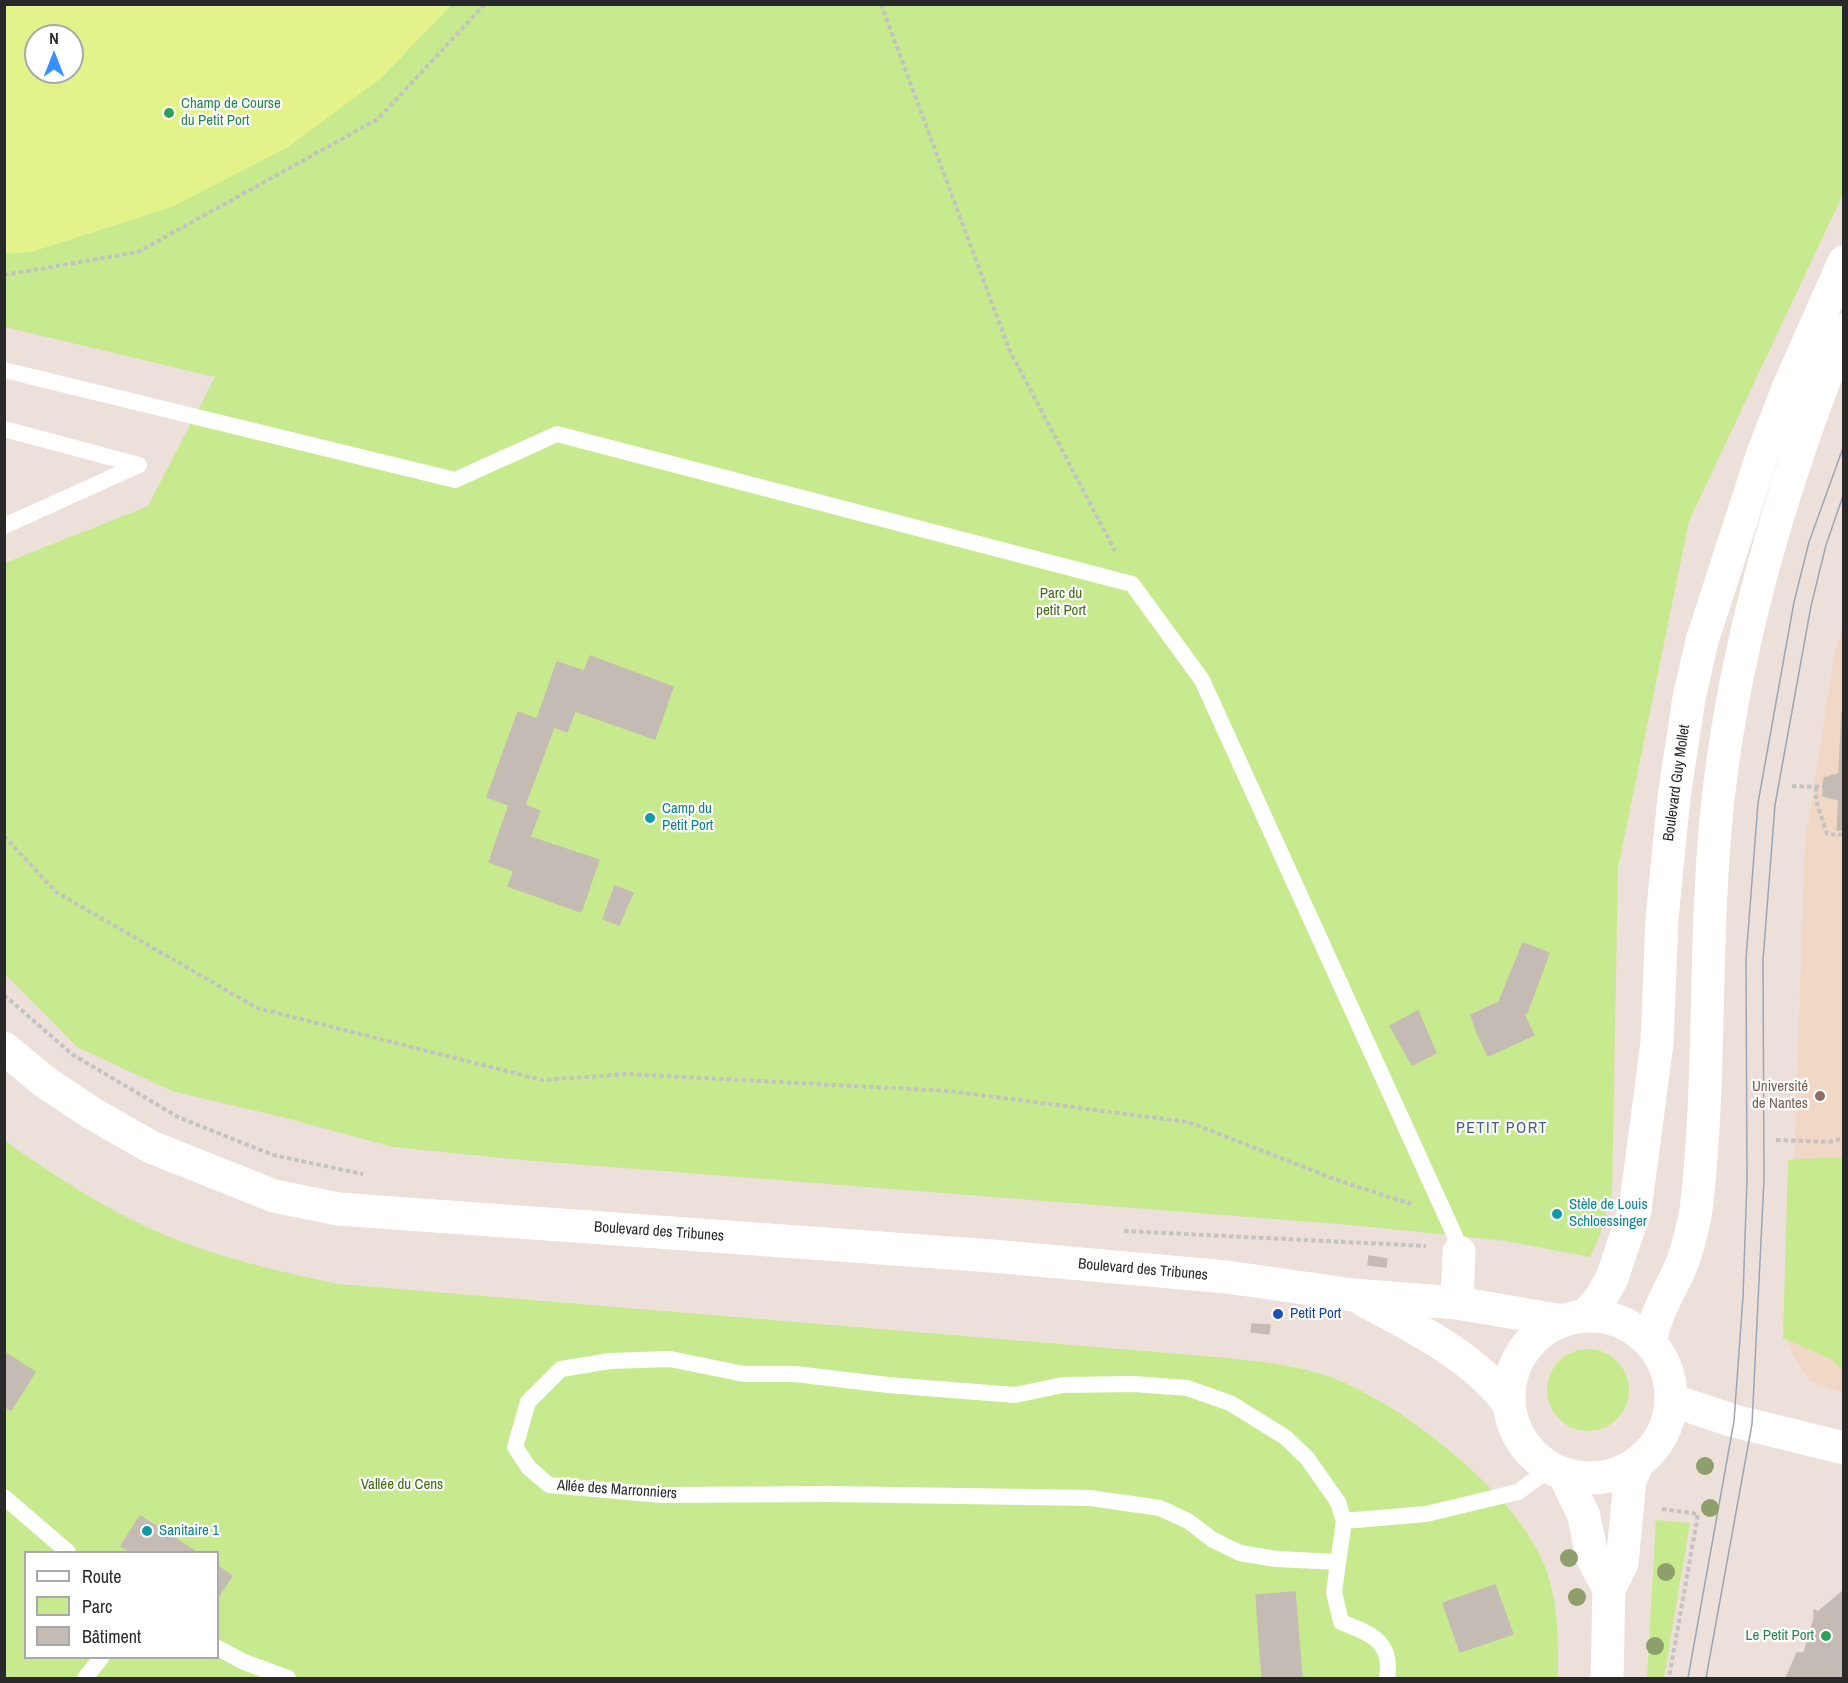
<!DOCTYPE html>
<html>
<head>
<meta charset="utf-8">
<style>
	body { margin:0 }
	#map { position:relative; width:1848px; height:1683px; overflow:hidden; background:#eddfd9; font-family:"Archivo Narrow",sans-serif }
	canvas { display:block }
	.frame { position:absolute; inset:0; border:6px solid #292929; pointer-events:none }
	.legend { position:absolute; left:24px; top:1551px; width:195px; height:108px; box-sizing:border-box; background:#fff; border:2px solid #a9a9a9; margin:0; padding:8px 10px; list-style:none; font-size:18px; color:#292929 }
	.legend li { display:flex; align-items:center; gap:12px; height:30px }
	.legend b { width:30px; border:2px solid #a9a9a9 }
	.north { position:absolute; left:24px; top:24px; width:60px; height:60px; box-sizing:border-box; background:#fff; border:2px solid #a9a9a9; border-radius:50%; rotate:0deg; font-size:16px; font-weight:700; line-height:24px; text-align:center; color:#292929 }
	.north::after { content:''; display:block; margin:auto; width:21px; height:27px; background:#3491ff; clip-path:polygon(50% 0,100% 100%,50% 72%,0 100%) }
</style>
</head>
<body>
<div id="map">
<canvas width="1848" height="1683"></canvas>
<div class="frame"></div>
<ul class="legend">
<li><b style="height:8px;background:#fff"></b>Route</li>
<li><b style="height:16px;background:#c7ea8f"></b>Parc</li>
<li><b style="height:16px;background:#c4bbb5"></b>Bâtiment</li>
</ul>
<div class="north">N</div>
</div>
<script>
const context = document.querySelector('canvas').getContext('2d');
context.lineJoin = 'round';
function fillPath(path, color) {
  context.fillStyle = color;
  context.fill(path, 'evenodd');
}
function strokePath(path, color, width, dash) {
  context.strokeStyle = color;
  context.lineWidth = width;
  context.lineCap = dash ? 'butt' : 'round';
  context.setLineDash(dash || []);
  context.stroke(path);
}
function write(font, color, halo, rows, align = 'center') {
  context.font = font + ' "Archivo Narrow",sans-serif';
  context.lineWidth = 4.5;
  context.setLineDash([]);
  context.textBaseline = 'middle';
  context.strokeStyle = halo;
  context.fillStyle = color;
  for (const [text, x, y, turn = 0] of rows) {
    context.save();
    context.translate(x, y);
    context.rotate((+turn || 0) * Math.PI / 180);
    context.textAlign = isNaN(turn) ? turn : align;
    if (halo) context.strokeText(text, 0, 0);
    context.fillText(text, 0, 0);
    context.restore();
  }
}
fillPath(new Path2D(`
	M1843,626V1393L1810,1381L1788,1347L1805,844L1835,652Z`), '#f1d7c6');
fillPath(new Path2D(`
	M451,5H1843V194L1689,521L1618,868L1612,1193L1600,1235L1590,1257L1506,1241L1351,1225L522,1160L393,1147L286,1118L172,1091L77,1047L5,974V563L148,506L215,377L5,327V254L34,251L174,206L380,79Z
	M4,1140C62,1181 121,1220 188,1244C237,1262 287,1273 338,1284L1228,1358C1268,1363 1307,1366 1343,1382C1411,1412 1514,1493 1543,1562C1559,1600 1558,1638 1558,1678H5ZM26,1552H218V1658H26Z
	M1821,1158H1843V1371L1831,1359L1783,1338L1788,1160Z
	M1547 1390a41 41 0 1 1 82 0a41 41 0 1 1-82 0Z
	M1656,1520L1690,1523L1664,1678H1647Z`), '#c7ea8f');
fillPath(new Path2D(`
	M5,4H451V5L380,79L288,147L174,206L34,251L5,254ZM36,36H72V72H36Z`), '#e3f389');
const building = new Path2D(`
	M590,656L673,687L655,739L575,711L567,732L554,727L525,805L540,811L530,837L599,860L581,912L508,886L514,871L489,862L509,805L487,797L518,712L537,719L557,662L584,671Z
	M1842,712H1844V830H1837L1839,800L1823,796L1824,778L1839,774Z
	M615,886L633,893L619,925L603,919Z
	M1523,943L1549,953L1527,1013L1523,1012L1477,1033L1471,1015L1499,1002Z
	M1418,1011L1436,1053L1412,1065L1390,1026Z
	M1523,1012L1534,1035L1488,1056L1477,1033Z
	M1369,1256L1387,1259L1386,1267L1368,1265Z
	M1252,1324L1270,1325L1269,1334L1251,1332Z
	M4,1352L35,1372L11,1410L4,1406Z
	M140,1516L196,1552H130L121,1546Z
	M218,1566L232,1576L218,1597Z
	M1495,1585L1513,1634L1460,1652L1443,1603Z
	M1844,1590V1678H1786L1797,1653H1804L1814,1619V1610L1818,1612Z
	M1295,1592L1302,1678H1262L1256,1595Z`);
fillPath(building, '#c4bbb5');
strokePath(building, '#c8bbb3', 1.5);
strokePath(new Path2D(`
	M881,4L1009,349L1115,551
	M4,275L138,252L378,119L485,4
	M1792,786L1823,787
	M1816,787V800L1827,834L1844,835
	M4,836L56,892L257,1008L542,1080L627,1074L949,1091L1188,1122L1340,1181L1411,1204
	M4,995L73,1055L178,1117L273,1155L363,1174
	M1776,1140L1829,1142L1844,1138
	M1124,1231L1426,1246
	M1662,1509L1698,1514L1669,1678`), '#c3c3c3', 4, [4.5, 3]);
strokePath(new Path2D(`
	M4,370L455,480L557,434L1132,584L1202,680L1455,1236L1459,1252
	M4,429L139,465
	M4,526L139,465
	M4,1497L68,1552
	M1338,1562L1276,1559L1240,1553L1213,1540L1188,1521L1160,1508L1090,1498L831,1494L662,1495L549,1485L529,1468L515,1447L528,1402L561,1369L610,1361L670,1359L744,1374H795L888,1385L1015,1395L1063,1385L1133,1384L1187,1388L1230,1403L1285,1437L1307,1458L1338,1502L1344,1521
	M218,1648L244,1662L288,1678
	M85,1678L101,1658
	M1387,1678C1393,1641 1371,1634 1341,1622L1334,1592L1344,1521L1426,1514L1518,1492L1551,1468`), '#fff', 16);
strokePath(new Path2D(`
	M1457,1303L1459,1252
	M1671,1400L1734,1421L1844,1448`), '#fff', 33);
strokePath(new Path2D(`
	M4,1048L45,1082L93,1114L151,1147L274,1196L338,1209L992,1256L1227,1277L1353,1295L1457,1303L1563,1321
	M1365,1301C1415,1328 1475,1357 1509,1404
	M1585,1316L1600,1299L1612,1278L1635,1210L1657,1043L1662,918L1674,797L1689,698L1702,641L1763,453L1789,386L1844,262
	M1509 1397a81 81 0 1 1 162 0a81 81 0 1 1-162 0Z
	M1650,1342C1655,1316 1666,1297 1678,1273C1687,1253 1692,1232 1696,1210C1711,1084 1704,956 1715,830C1730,659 1780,488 1844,330
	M1564,1474L1584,1516L1592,1557L1609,1589
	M1607,1678L1609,1589L1622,1563L1630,1481L1638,1462`), '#fff', 33);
strokePath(new Path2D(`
	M1688,1678L1734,1421L1743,1297L1747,1180L1746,959L1758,803L1794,602L1809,542L1844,445
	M1706,1678L1752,1424L1764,1179L1763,960L1775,805L1811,606L1826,545L1844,493`), '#9ba6b6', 1.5);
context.fillStyle = '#8da06c';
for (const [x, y] of [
	[1705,1466],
	[1710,1508],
	[1569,1558],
	[1666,1572],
	[1577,1597],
	[1655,1646]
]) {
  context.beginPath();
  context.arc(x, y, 9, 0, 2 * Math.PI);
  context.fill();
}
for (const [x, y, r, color] of [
	[169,113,6,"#2e9e5b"],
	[650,818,6,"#0f9aa8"],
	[1820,1096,6,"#8d6e63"],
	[1557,1214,6,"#0f9aa8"],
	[1278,1314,6,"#1a4fb4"],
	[147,1531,6,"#0f9aa8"],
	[1826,1636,6,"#2e9e5b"]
]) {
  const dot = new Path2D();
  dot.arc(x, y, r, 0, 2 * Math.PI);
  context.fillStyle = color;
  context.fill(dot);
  strokePath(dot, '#fff', 2);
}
write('15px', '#27864d', '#fff', [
	["Champ de Course",181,104],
	["du Petit Port",181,121],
	["Le Petit Port",1814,1636,"right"]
], 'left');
write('15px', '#3e6d12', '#fff', [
	["Parc du",1061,594],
	["petit Port",1061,611],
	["Vallée du Cens",402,1485]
]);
write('15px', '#292929', '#fff', [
	["Boulevard Guy Mollet",1677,783,-82],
	["Boulevard des Tribunes",659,1232,4],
	["Boulevard des Tribunes",1143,1270,5],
	["Allée des Marronniers",617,1490,4]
]);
write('15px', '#0d838f', '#fff', [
	["Camp du",662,809],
	["Petit Port",662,826],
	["Stèle de Louis",1569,1205],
	["Schloessinger",1569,1222],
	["Sanitaire 1",159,1531]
], 'left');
write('15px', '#785e54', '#fff', [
	["Université",1808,1087],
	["de Nantes",1808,1104]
], 'right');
write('15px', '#164399', '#fff', [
	["Petit Port",1290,1314]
], 'left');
context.letterSpacing = '1.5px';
write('16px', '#455f7e', '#fff', [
	["PETIT PORT",1502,1129]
]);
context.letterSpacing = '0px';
</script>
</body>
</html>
